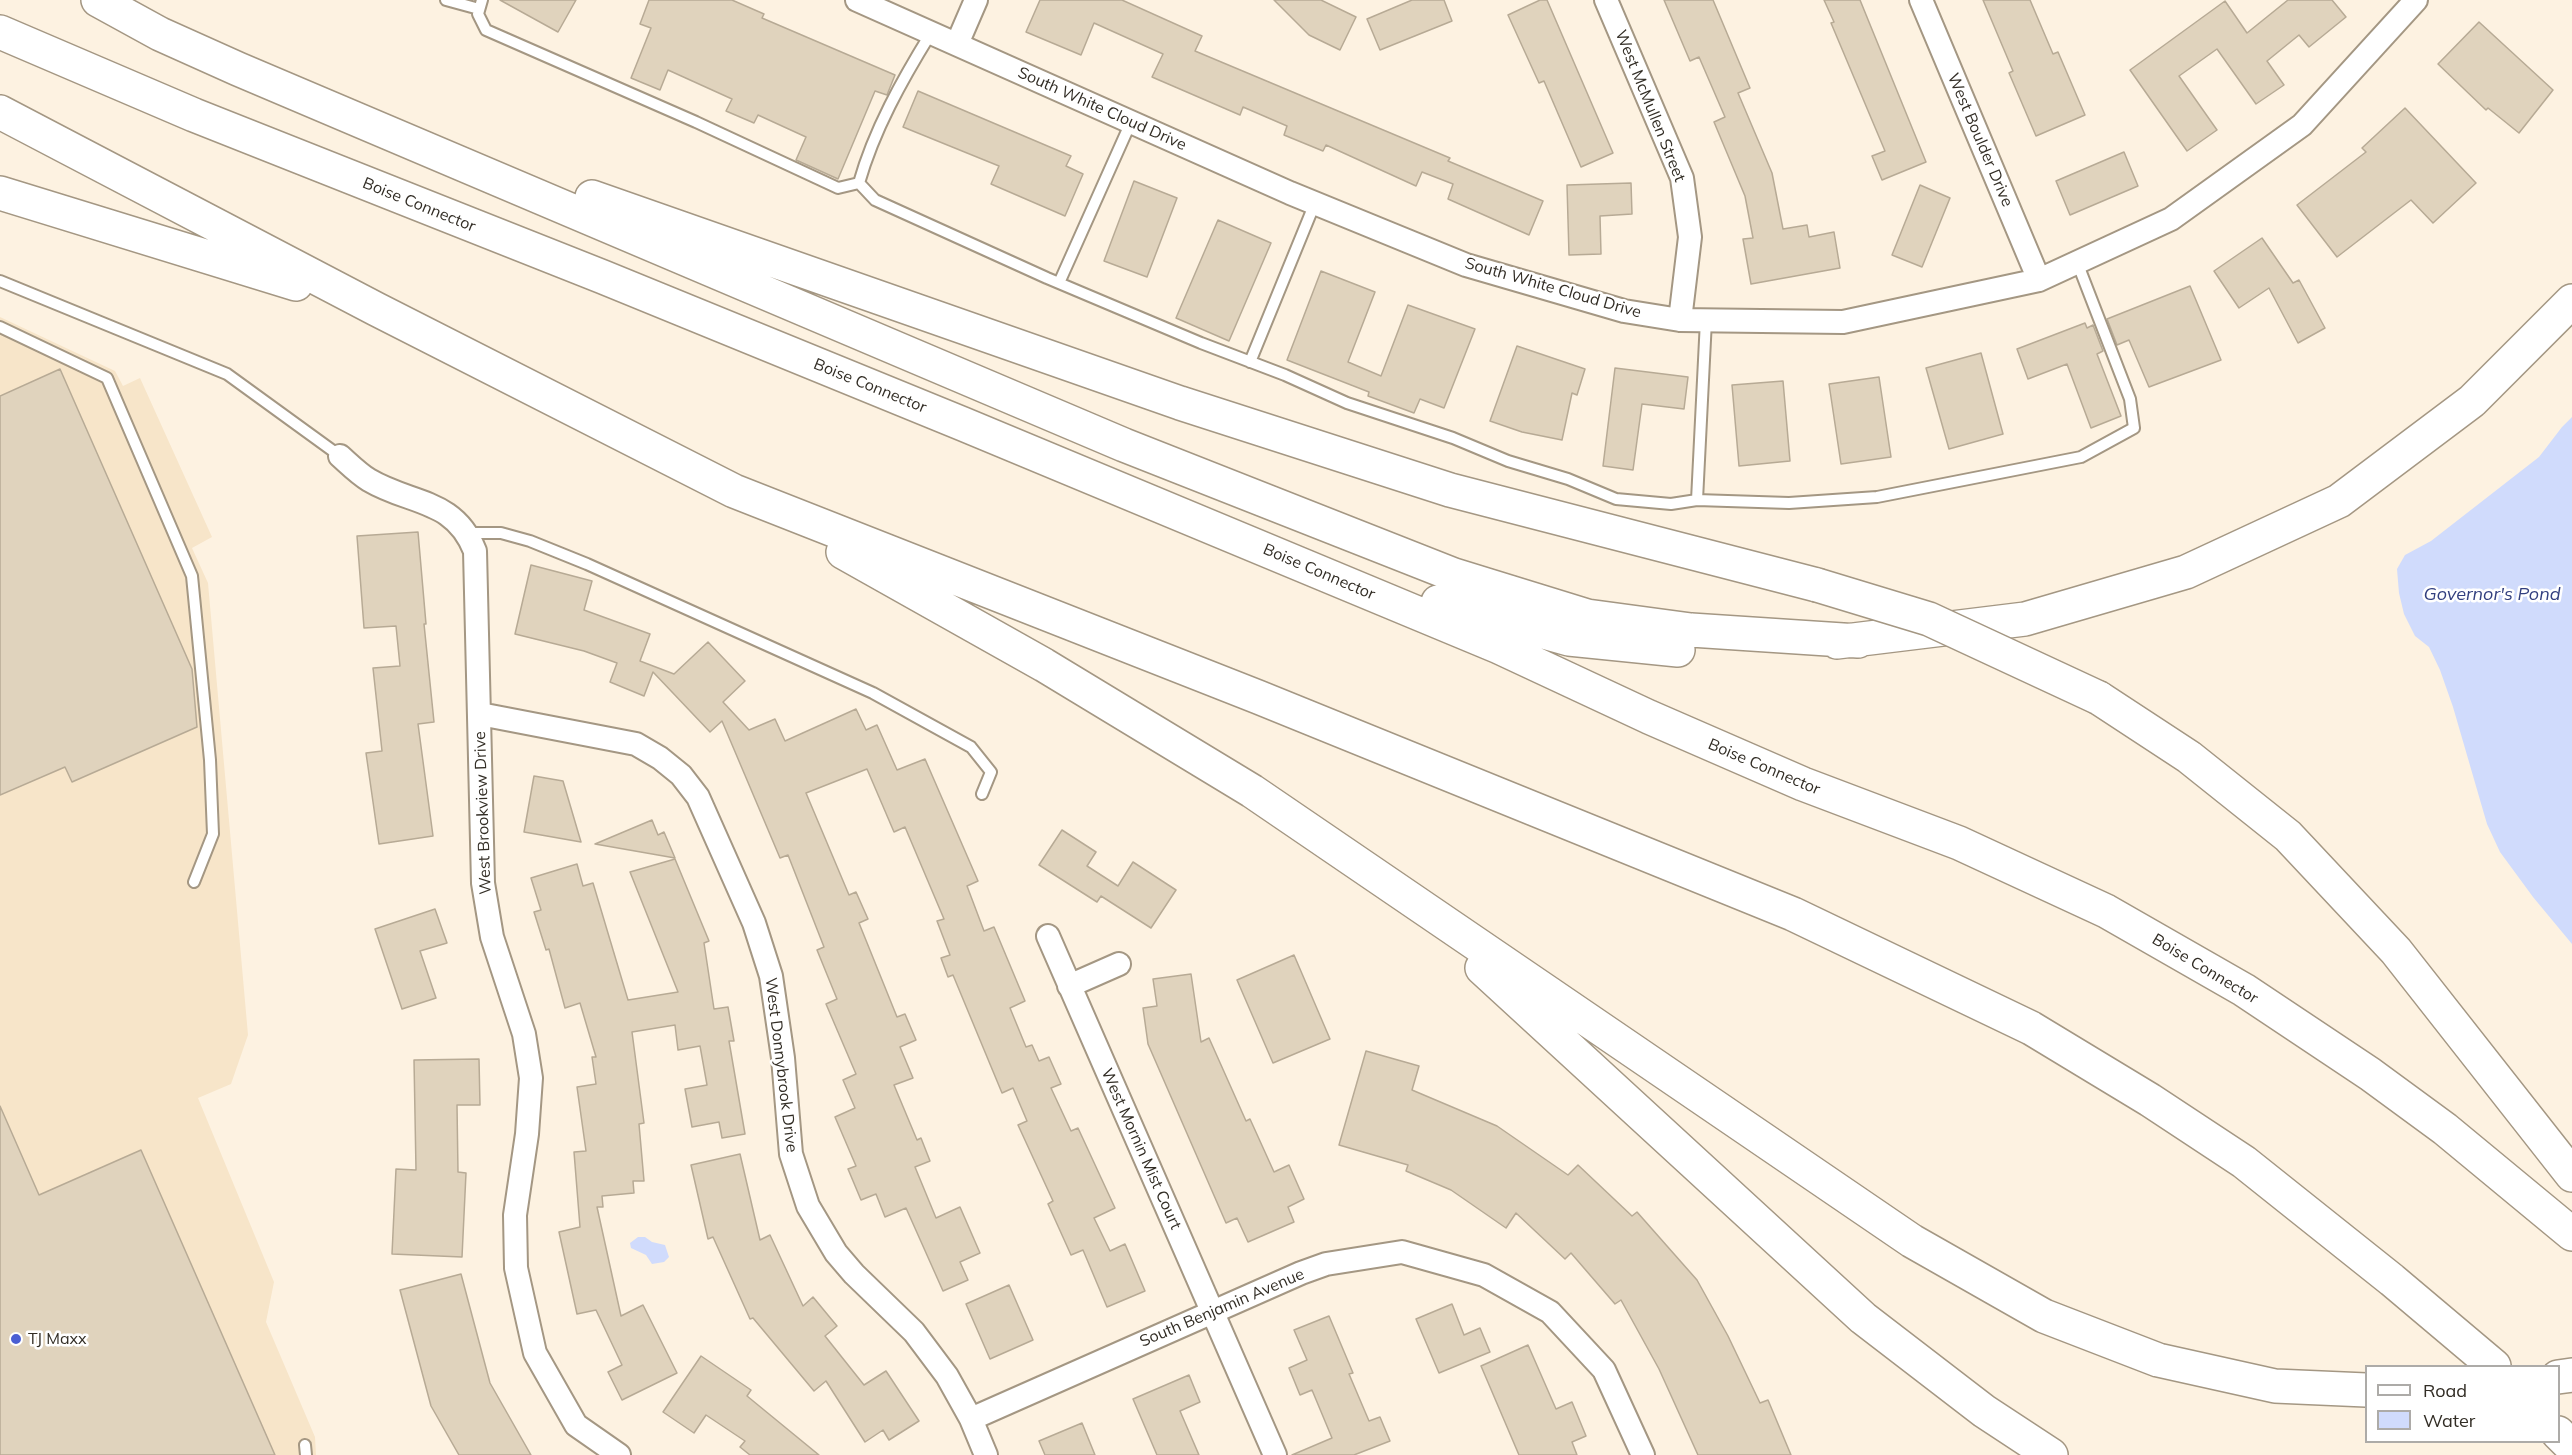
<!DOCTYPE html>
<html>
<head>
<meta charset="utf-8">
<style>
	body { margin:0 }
	#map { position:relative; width:2572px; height:1455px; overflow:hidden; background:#fdf2e1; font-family:Mulish,sans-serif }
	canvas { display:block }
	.legend { position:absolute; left:2365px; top:1365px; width:195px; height:78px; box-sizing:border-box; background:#fff; border:2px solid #adaba8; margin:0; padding:8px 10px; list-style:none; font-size:18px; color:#322d25 }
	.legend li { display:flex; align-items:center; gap:12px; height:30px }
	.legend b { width:30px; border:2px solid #adaba8 }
</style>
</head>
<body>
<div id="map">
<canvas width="2572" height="1455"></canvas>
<ul class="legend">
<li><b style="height:8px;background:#fff"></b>Road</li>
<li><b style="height:16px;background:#d0dbfc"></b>Water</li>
</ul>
</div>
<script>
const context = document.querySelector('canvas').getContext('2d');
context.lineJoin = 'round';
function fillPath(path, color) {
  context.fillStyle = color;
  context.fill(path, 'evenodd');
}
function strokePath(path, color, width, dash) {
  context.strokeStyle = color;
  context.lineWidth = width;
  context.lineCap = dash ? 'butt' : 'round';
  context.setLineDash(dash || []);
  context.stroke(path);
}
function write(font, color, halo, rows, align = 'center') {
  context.font = font + ' Mulish,sans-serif';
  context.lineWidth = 5;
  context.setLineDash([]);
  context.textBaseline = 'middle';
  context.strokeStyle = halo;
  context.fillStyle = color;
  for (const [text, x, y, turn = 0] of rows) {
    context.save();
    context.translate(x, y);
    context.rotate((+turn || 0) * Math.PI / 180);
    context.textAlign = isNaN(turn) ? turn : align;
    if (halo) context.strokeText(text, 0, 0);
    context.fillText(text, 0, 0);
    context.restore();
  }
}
fillPath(new Path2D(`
	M0,317L115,371L123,386L140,378L212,537L192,548L208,583L248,1035L231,1084L198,1098L274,1282L266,1322L315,1437L316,1455H0Z`), '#f7e5c9');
fillPath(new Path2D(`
	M2572,417V944L2533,897L2500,852L2487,824L2453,707L2440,670L2429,647L2415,636L2404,614L2399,593L2397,569L2405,555L2431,541L2539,457L2562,427Z
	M638,1237H645L652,1242L665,1245L669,1257L664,1262L652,1264L646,1255L631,1248L630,1243Z`), '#d0dbfc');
const building = new Path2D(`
	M500,0H576L558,32Z
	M649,0H732L764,14L762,18L895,75L887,95L875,91L838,179L796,160L806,137L758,115L754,123L726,111L732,99L668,70L660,90L631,78L651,28L640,24Z
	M1040,0H1122L1202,36L1195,51L1450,158L1448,161L1543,201L1529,235L1448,199L1453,184L1422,172L1416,186L1326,145L1323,151L1284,135L1287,126L1243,107L1240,115L1152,77L1163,54L1094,23L1081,55L1026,32Z
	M1274,0H1321L1356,17L1340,50L1309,35Z
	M1412,0H1444L1452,21L1380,50L1367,19Z
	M1540,0H1547L1613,153L1581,167L1544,81L1539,83L1508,15Z
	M1664,0H1713L1750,88L1738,93L1772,173L1783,229L1807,225L1809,237L1834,232L1840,268L1751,284L1743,239L1753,238L1745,196L1714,122L1725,117L1699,57L1690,61Z
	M1824,0H1860L1926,162L1882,180L1872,156L1885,151L1831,23L1834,22Z
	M1983,0H2030L2053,54L2058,52L2085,115L2036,136L2009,73L2013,71Z
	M2288,0H2332L2346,17L2309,47L2299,35L2267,61L2284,85L2256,104L2217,49L2179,76L2217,130L2187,151L2130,70L2225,1L2247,33Z
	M2479,22L2553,90L2519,133L2488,108L2486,110L2438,64Z
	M918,91L1071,156L1066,166L1083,174L1065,216L991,184L999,166L903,127Z
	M2405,108L2476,183L2433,223L2411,200L2337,257L2297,205L2366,152L2362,148Z
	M2124,152L2138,186L2070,215L2056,181Z
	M1134,181L1177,198L1147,277L1104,261Z
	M1631,183L1632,214L1600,216L1601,254L1569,255L1567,185Z
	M1920,185L1950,198L1922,267L1892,255Z
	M1218,220L1271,243L1229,341L1176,318Z
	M2262,238L2293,283L2299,280L2325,328L2298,343L2269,288L2239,308L2214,271Z
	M1321,271L1375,292L1348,362L1381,376L1408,305L1475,329L1444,408L1420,399L1414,413L1368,396L1369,392L1287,360Z
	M2190,286L2221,360L2149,387L2129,340L2117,345L2107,319Z
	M2085,323L2087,328L2093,325L2103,351L2097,354L2121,416L2091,428L2067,364L2028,379L2017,349Z
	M1517,346L1585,369L1577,395L1572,393L1562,440L1522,432L1490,421Z
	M1981,353L2003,434L1949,449L1926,368Z
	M1615,368L1688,377L1684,409L1642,404L1633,470L1603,466Z
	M60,369L192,669L197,727L72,782L65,767L0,795V396Z
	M1879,377L1891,457L1841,464L1829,384Z
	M1783,381L1790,461L1739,466L1732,385Z
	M418,532L426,624H424L434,722L418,724L433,836L379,844L366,753L382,751L373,668L400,666L396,626L364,628L357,536Z
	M531,565L592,581L584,610L650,634L640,661L674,674L708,642L745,681L723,702L749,730L775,719L785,741L856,709L866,730L877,725L897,770L925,759L978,881L967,886L984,931L994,927L1025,1001L1010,1008L1026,1047L1032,1045L1039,1061L1049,1057L1061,1084L1051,1088L1071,1131L1078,1128L1115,1208L1094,1218L1110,1251L1125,1244L1145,1291L1107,1307L1083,1250L1071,1255L1048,1204L1053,1201L1018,1125L1027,1121L1013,1088L1002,1093L953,975L948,977L941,958L950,955L937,921L944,919L905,827L894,832L867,769L806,793L849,895L856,892L868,919L859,923L897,1017L905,1014L916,1040L900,1047L913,1078L894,1085L917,1140L921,1138L930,1161L915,1167L936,1218L960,1207L980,1253L960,1262L968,1280L943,1291L906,1208L885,1217L876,1194L861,1200L848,1169L856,1166L835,1117L855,1108L843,1080L856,1074L826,1004L837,999L817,950L824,947L788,855L780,858L722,721L710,732L653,672L644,696L610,682L617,663L584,651L515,634Z
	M534,776L563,781L581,842L524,832Z
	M652,820L658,835L664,832L675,858L595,844Z
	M1062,830L1096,852L1087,866L1118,886L1133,862L1176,890L1151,928L1101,896L1097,902L1039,865Z
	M675,859L709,941L704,943L714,1009L728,1007L734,1041H729L745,1134L722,1138L719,1122L692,1127L685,1089L707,1085L700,1046L678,1050L675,1025L632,1032L644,1123L639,1124L644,1181H633L634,1193L602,1196L603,1207H597L621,1316L643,1305L677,1373L622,1400L608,1372L622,1365L596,1310L577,1314L559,1232L580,1227L574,1152L586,1151L577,1087L596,1084L592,1057H596L580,1003L565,1008L549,949L546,950L534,912L541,910L531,878L577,864L583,886L593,883L628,1000L678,992L630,872Z
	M435,909L447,943L420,951L436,998L402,1009L375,929Z
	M1294,955L1330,1039L1273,1063L1237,980Z
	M1191,974L1201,1042L1209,1038L1246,1121L1250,1119L1274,1172L1289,1165L1304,1199L1288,1207L1294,1222L1248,1242L1237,1218L1226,1223L1148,1044L1143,1008L1157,1006L1153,979Z
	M1366,1051L1419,1066L1412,1090L1497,1126L1568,1175L1578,1165L1632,1216L1637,1212L1697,1280L1728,1336L1760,1403L1768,1400L1791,1455H1698L1659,1369L1621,1300L1615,1304L1571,1253L1565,1259L1516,1213L1506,1228L1451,1190L1406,1171L1408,1165L1339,1145Z
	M479,1059L480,1105H457L458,1172L466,1173L462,1257L392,1254L396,1169L416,1170L414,1060Z
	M0,1106L39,1195L141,1150L275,1455H0Z
	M740,1154L760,1240L770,1235L803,1306L813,1297L837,1326L825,1336L864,1385L886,1371L919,1421L889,1440L883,1430L865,1442L826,1381L814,1391L753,1318L750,1319L713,1237L708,1239L691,1165Z
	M461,1274L490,1383L531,1455H459L431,1406L400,1290Z
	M1009,1285L1033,1340L990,1359L966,1304Z
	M1452,1304L1464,1335L1480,1328L1490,1352L1439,1373L1416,1319Z
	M1329,1316L1353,1373L1349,1374L1369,1421L1380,1417L1390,1441L1354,1455H1292L1332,1438L1312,1390L1300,1395L1289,1368L1307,1360L1294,1330Z
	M1528,1345L1556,1409L1572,1402L1586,1436L1572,1442L1577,1455H1519L1481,1366Z
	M701,1356L751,1390L747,1396L819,1455H750L740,1447L745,1441L706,1415L694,1433L663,1412Z
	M1189,1375L1200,1402L1180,1411L1199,1455H1157L1133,1399Z
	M1082,1423L1095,1455H1045L1039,1441Z`);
fillPath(building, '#e0d3bd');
strokePath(building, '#b7aa95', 1.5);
const service = new Path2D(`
	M446,0L479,9
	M482,0L478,14L486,30L696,122L838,188L859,183
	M931,33C902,80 874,130 859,183L875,200L1047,278L1201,343L1285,375L1347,403L1453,438L1508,461L1568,479L1616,499L1671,504L1697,500L1789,503L1877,497L2081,457L2134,428L2130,399L2077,262
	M0,281L227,374L340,456
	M1059,283L1131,122
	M0,327L107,378L192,576L210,760L213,834L194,882
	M1250,362L1315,203
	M1697,500L1706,320
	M468,533H501L530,541L587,564L873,693L971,747L991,772L982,794
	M305,1445L306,1455`);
const minor = new Path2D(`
	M857,0L1290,193L1466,265L1624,311L1680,320L1843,322L2039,280L2171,219L2302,125L2416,0
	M1606,0L1682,178L1690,237L1680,320
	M1921,0L2039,280
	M957,44L976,0
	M340,456C349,464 359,474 369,480C411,505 454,498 475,551L483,883L492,937L524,1034L531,1078L527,1134L515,1215L516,1268L535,1353L576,1425L619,1455
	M480,714L636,744L660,758L681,775L698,797L754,923L771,976L783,1058L791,1154L808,1206L836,1253L854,1274L914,1332L947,1376L971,1419L986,1455
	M1048,936L1275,1455
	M1069,986L1119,964
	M971,1419L1301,1273L1326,1264L1402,1252L1484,1275L1550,1312L1604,1370L1643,1455`);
const motorway = new Path2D(`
	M98,0L160,34L238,69L1124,445L1454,575L1587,616L1691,630L1858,641
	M0,32L194,115L603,277L963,424L1499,647L1649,717L1803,784L1959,843L2106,911L2244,990L2370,1074L2445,1129L2572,1234
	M0,112L376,309L734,491L1258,697L1793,914L2031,1028L2150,1100L2244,1162L2392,1280L2494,1366
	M0,193L296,284
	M592,197L1180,403L1450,490L1817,585
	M843,552L1044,665L1252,791L1912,1241L2044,1316L2158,1360L2275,1386L2366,1390
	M1438,602L1569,639L1678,650
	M1837,642L2025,619L2186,572L2339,501L2472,401L2572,301
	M2099,698L2189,757L2288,836L2396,951L2572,1175
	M1482,968L1863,1318L1984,1411L2051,1455
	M2558,1377L2572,1375
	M2558,1433L2572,1447`);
strokePath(service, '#a49783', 14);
strokePath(minor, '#a49783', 26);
strokePath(motorway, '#a49783', 36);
strokePath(service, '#fff', 10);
strokePath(minor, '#fff', 22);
strokePath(motorway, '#fff', 33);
const motorwayBridge = new Path2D(`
	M1817,585L1929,619L2099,698`);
strokePath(motorwayBridge, '#a49783', 36, []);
strokePath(motorwayBridge, '#fff', 33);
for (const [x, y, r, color] of [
	[16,1339,6,"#4a5ed3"]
]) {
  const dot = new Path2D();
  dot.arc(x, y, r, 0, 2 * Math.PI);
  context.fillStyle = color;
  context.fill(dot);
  strokePath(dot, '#fff', 2);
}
write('16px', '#322d25', '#fff', [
	["West McMullen Street",1650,106,68],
	["South White Cloud Drive",1102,109,24],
	["West Boulder Drive",1980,140,67],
	["Boise Connector",419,205,22],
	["South White Cloud Drive",1553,288,16],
	["Boise Connector",870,386,22],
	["Boise Connector",1319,572,23],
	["Boise Connector",1764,767,23],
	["West Brookview Drive",483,813,-92],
	["Boise Connector",2205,969,31],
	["West Donnybrook Drive",781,1065,83],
	["West Mornin Mist Court",1141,1149,66],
	["South Benjamin Avenue",1222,1308,-23]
]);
write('16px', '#322d25', '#fff', [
	["TJ Maxx",28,1339]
], 'left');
write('italic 18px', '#323f7f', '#fff', [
	["Governor's Pond",2492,595]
]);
</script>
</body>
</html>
